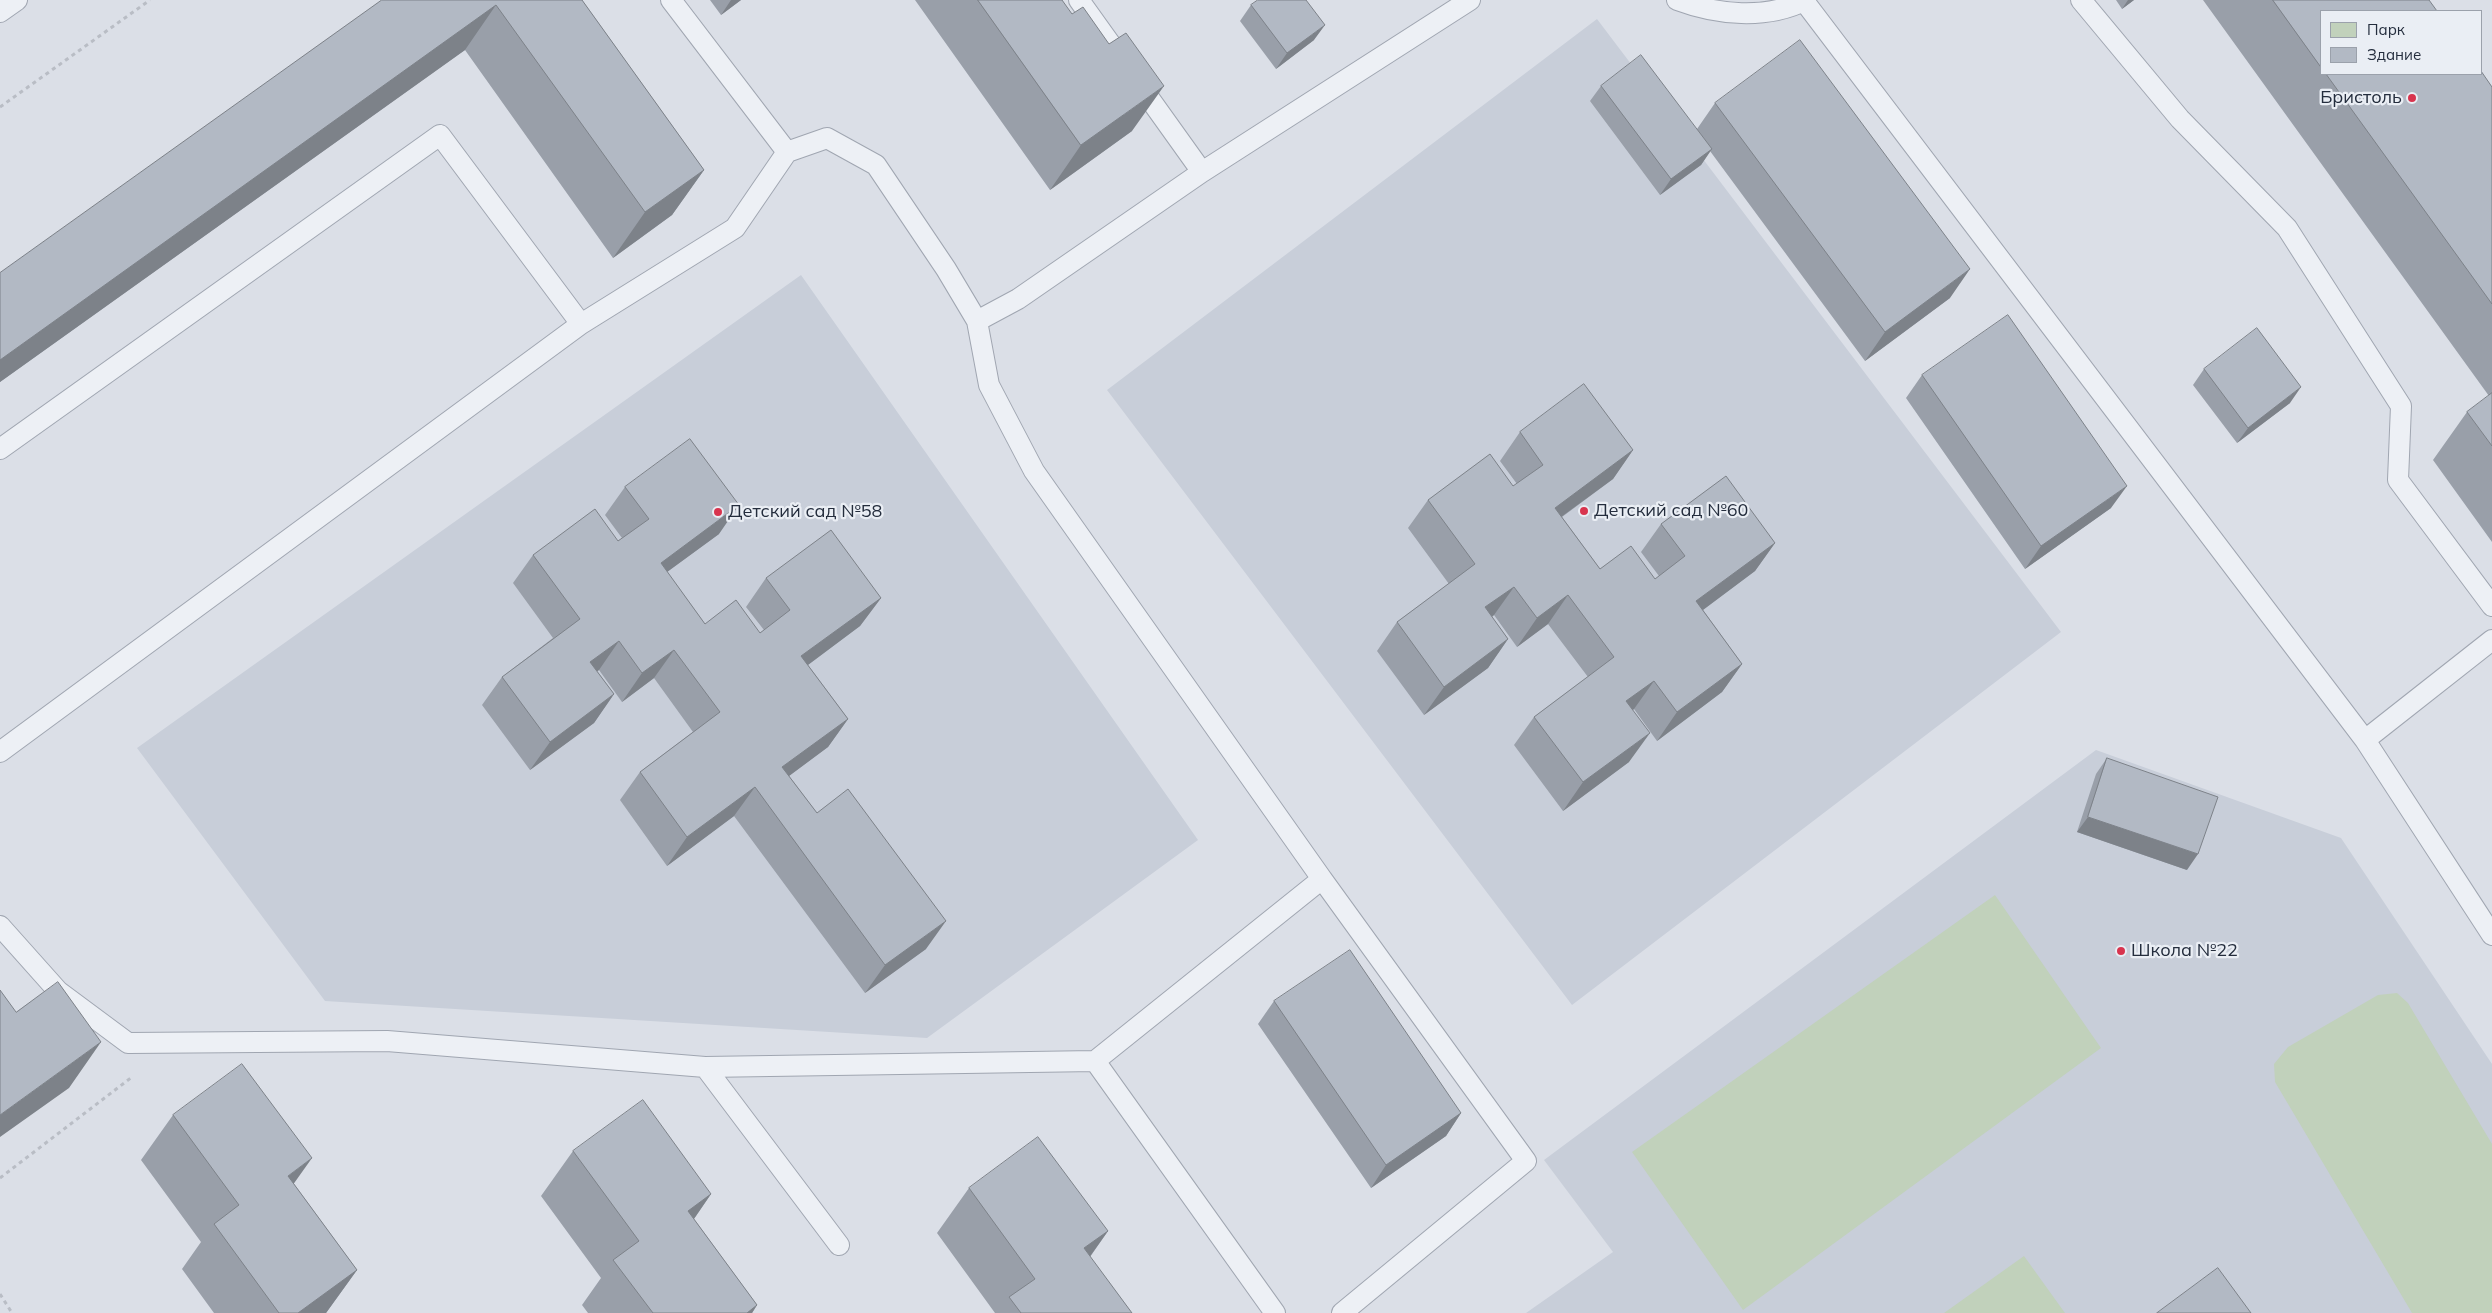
<!DOCTYPE html>
<html>
<head>
<meta charset="utf-8">
<style>
	body { margin:0 }
	#map { position:relative; width:2492px; height:1313px; overflow:hidden; background:#dbdfe7; font-family:Mulish,sans-serif }
	canvas { display:block }
	.legend { position:absolute; left:2320px; top:10px; width:162px; height:65px; box-sizing:border-box; background:#eaeef4; border:1px solid #9ba1ab; margin:0; padding:6px 9px; list-style:none; font-size:15px; color:#242d3d }
	.legend li { display:flex; align-items:center; gap:10px; height:25px }
	.legend b { width:25px; border:1px solid #9ba1ab }
</style>
</head>
<body>
<div id="map">
<canvas width="2492" height="1313"></canvas>
<ul class="legend">
<li><b style="height:14px;background:#c1d1bb"></b>Парк</li>
<li><b style="height:14px;background:#b2b9c4"></b>Здание</li>
</ul>
</div>
<script>
const context = document.querySelector('canvas').getContext('2d');
context.lineJoin = 'round';
function fillPath(path, color) {
  context.fillStyle = color;
  context.fill(path, 'evenodd');
}
function strokePath(path, color, width, dash) {
  context.strokeStyle = color;
  context.lineWidth = width;
  context.lineCap = dash ? 'butt' : 'round';
  context.setLineDash(dash || []);
  context.stroke(path);
}
function write(font, color, halo, rows, align = 'center') {
  context.font = font + ' Mulish,sans-serif';
  context.lineWidth = 4.5;
  context.setLineDash([]);
  context.textBaseline = 'middle';
  context.strokeStyle = halo;
  context.fillStyle = color;
  for (const [text, x, y, turn = 0] of rows) {
    context.save();
    context.translate(x, y);
    context.rotate((+turn || 0) * Math.PI / 180);
    context.textAlign = isNaN(turn) ? turn : align;
    if (halo) context.strokeText(text, 0, 0);
    context.fillText(text, 0, 0);
    context.restore();
  }
}
fillPath(new Path2D(`
	M1597,19L2061,632L1572,1005L1107,390Z
	M801,275L1198,840L927,1038L325,1001L137,748Z
	M2096,750L2341,838L2492,1064V1313H1526L1613,1252L1544,1160Z`), '#c8ced9');
fillPath(new Path2D(`
	M1995,895L2101,1048L1743,1310L1632,1152Z
	M2397,993L2408,1003L2492,1144V1313H2412L2275,1082L2274,1064L2288,1047L2378,995Z
	M2024,1256L2065,1313H1944Z`), '#c1d1bb');
const service = new Path2D(`
	M1677,0C1717,15 1766,20 1806,0
	M2081,0L2180,119L2287,228L2401,406L2398,480L2492,606
	M1804,1L2365,740L2492,935
	M0,12L17,0
	M1202,172L1470,0
	M977,321L1018,299L1202,172L1079,0
	M0,449L440,135L581,324
	M2365,740L2492,640
	M0,752L581,324L735,228L787,152
	M1322,879L1526,1161L1342,1313
	M0,926L58,991L128,1043L387,1041L705,1067L1095,1061L1322,879L1034,471L989,385L977,321L946,269L876,165L827,138L787,152L671,0
	M1095,1061L1275,1313
	M705,1067L839,1245`);
strokePath(service, '#a0a6b1', 22);
strokePath(new Path2D(`
	M0,107L150,0
	M0,1178L132,1077
	M0,1294L12,1313`), '#b9bdc5', 3, [4, 4]);
strokePath(service, '#edf0f5', 20);
fillPath(new Path2D(`
	M382,0H582L704,170L672,215L613,258L465,50L0,382V273Z
	M710,0H741L721,15Z
	M915,0H1062L1132,131L1050,190Z
	M2116,0H2134L2122,9Z
	M2203,0H2429L2321,11V74H2481L2492,87V542L2433,460L2467,412L2489,396Z
	M1251,5L1314,40L1276,69L1240,21Z
	M1601,86L1697,129L1715,103L1950,298L1865,361L1710,151L1701,165L1660,195L1590,101Z
	M2204,369L2290,403L2237,443L2193,385Z
	M1922,375L2111,508L2025,569L1906,398Z
	M1520,432L1633,450L1613,479L1562,517L1600,569L1655,579L1659,576L1641,552L1661,524L1775,543L1755,571L1703,610L1742,664L1722,692L1657,741L1634,709L1633,710L1629,762L1563,811L1514,745L1534,717L1588,677L1548,624L1517,647L1494,615L1492,617L1508,639L1488,668L1424,715L1377,651L1397,622L1449,584L1408,528L1428,500L1513,486L1517,484L1500,461Z
	M625,487L719,534L667,572L705,624L760,633L764,630L746,607L766,578L881,598L860,626L808,665L848,719L828,747L789,776L817,813L926,949L865,993L734,816L667,866L620,800L640,772L693,732L654,678L622,702L599,670L597,671L614,694L594,723L530,770L482,705L502,677L553,638L513,583L533,555L618,541L622,538L605,515Z
	M2107,758L2187,870L2077,832L2096,774Z
	M1274,1001L1461,1113L1446,1136L1371,1188L1258,1024Z
	M173,1115L294,1184L357,1270L326,1313H214L182,1269L201,1242L141,1160Z
	M573,1151L711,1194L694,1219L757,1305L752,1313H588L582,1305L601,1278L541,1196Z
	M969,1188L1108,1231L1090,1257L1132,1313H995L937,1233Z`), '#999fa9');
fillPath(new Path2D(`
	M731,0H741L721,15Z
	M2128,0H2134L2122,9Z
	M496,5L465,50L0,382V360Z
	M1325,25L1314,40L1276,69L1287,53Z
	M1164,86L1132,131L1050,190L1081,145Z
	M1712,149L1701,165L1660,195L1671,179Z
	M704,170L672,215L613,258L645,212Z
	M1970,269L1950,298L1865,361L1885,332Z
	M2301,387L2290,403L2237,443L2248,428Z
	M1633,450L1613,479L1535,536L1555,508Z
	M2127,486L2111,508L2025,569L2041,546Z
	M739,505L719,534L641,591L661,563Z
	M1775,543L1755,571L1676,630L1696,601Z
	M1514,587L1494,615L1465,636L1485,607Z
	M1568,595L1548,624L1517,647L1537,618Z
	M881,598L860,626L781,685L801,656Z
	M1508,639L1488,668L1424,715L1444,687Z
	M619,641L599,670L570,691L590,662Z
	M674,650L654,678L622,702L642,673Z
	M1742,664L1722,692L1657,741L1677,712Z
	M1654,681L1634,709L1606,730L1626,701Z
	M614,694L594,723L530,770L550,742Z
	M848,719L828,747L762,796L782,767Z
	M1650,733L1629,762L1563,811L1583,782Z
	M755,787L734,816L667,866L687,837Z
	M2088,817L2198,854L2187,870L2077,832Z
	M946,921L926,949L865,993L885,965Z
	M101,1042L69,1088L0,1137V1115Z
	M1461,1113L1446,1136L1371,1188L1386,1165Z
	M312,1158L280,1203L288,1176Z
	M711,1194L680,1239L688,1211Z
	M1108,1231L1076,1276L1084,1248Z
	M357,1270L326,1313H298Z
	M757,1305L752,1313H747Z`), '#7d8289');
const building = new Path2D(`
	M382,0H582L704,170L645,212L496,5L0,360V273Z
	M978,0H1062L1072,14L1083,7L1109,44L1126,33L1164,86L1081,145Z
	M1258,0H1306L1325,25L1287,53L1251,5Z
	M2273,0H2429L2437,11H2321V67Z
	M1800,40L1970,269L1885,332L1715,103Z
	M1641,55L1712,149L1671,179L1601,86Z
	M2481,71L2492,87V304L2326,74H2481Z
	M2008,315L2127,486L2041,546L1922,375Z
	M2257,328L2301,387L2248,428L2204,369Z
	M1584,384L1633,450L1555,508L1600,569L1631,546L1655,579L1685,556L1661,524L1726,476L1775,543L1696,601L1742,664L1677,712L1654,681L1626,701L1650,733L1583,782L1534,717L1614,657L1568,595L1537,618L1514,587L1485,607L1508,639L1444,687L1397,622L1475,564L1428,500L1490,454L1513,486L1543,465L1520,432Z
	M2492,393V446L2467,412Z
	M690,439L739,505L661,563L705,624L736,600L760,633L790,610L766,578L831,530L881,598L801,656L848,719L782,767L817,813L848,789L946,921L885,965L755,787L687,837L640,772L720,712L674,650L642,673L619,641L590,662L614,694L550,742L502,677L580,619L533,555L595,509L618,541L649,519L625,487Z
	M2107,758L2218,797L2198,854L2088,817Z
	M1350,950L1461,1113L1386,1165L1274,1001Z
	M58,982L101,1042L0,1115V990L16,1012Z
	M242,1064L312,1158L288,1176L357,1270L298,1313H279L214,1224L239,1205L173,1115Z
	M643,1100L711,1194L688,1211L757,1305L747,1313H653L613,1260L639,1241L573,1151Z
	M1038,1137L1108,1231L1084,1248L1132,1313H1021L1009,1297L1035,1279L969,1188Z
	M2218,1268L2251,1313H2157Z`);
fillPath(building, '#b2b9c4');
strokePath(building, '#7d8289', 1);
for (const [x, y, r, color] of [
	[2412,98,5,"#d8344e"],
	[1584,511,5,"#d8344e"],
	[718,512,5,"#d8344e"],
	[2121,951,5,"#d8344e"]
]) {
  const dot = new Path2D();
  dot.arc(x, y, r, 0, 2 * Math.PI);
  context.fillStyle = color;
  context.fill(dot);
  strokePath(dot, '#eaeef4', 2);
}
write('18px', '#242d3d', '#eaeef4', [
	["Бристоль",2402,98,"right"],
	["Детский сад №60",1594,511],
	["Детский сад №58",728,512],
	["Школа №22",2131,951]
], 'left');
</script>
</body>
</html>
